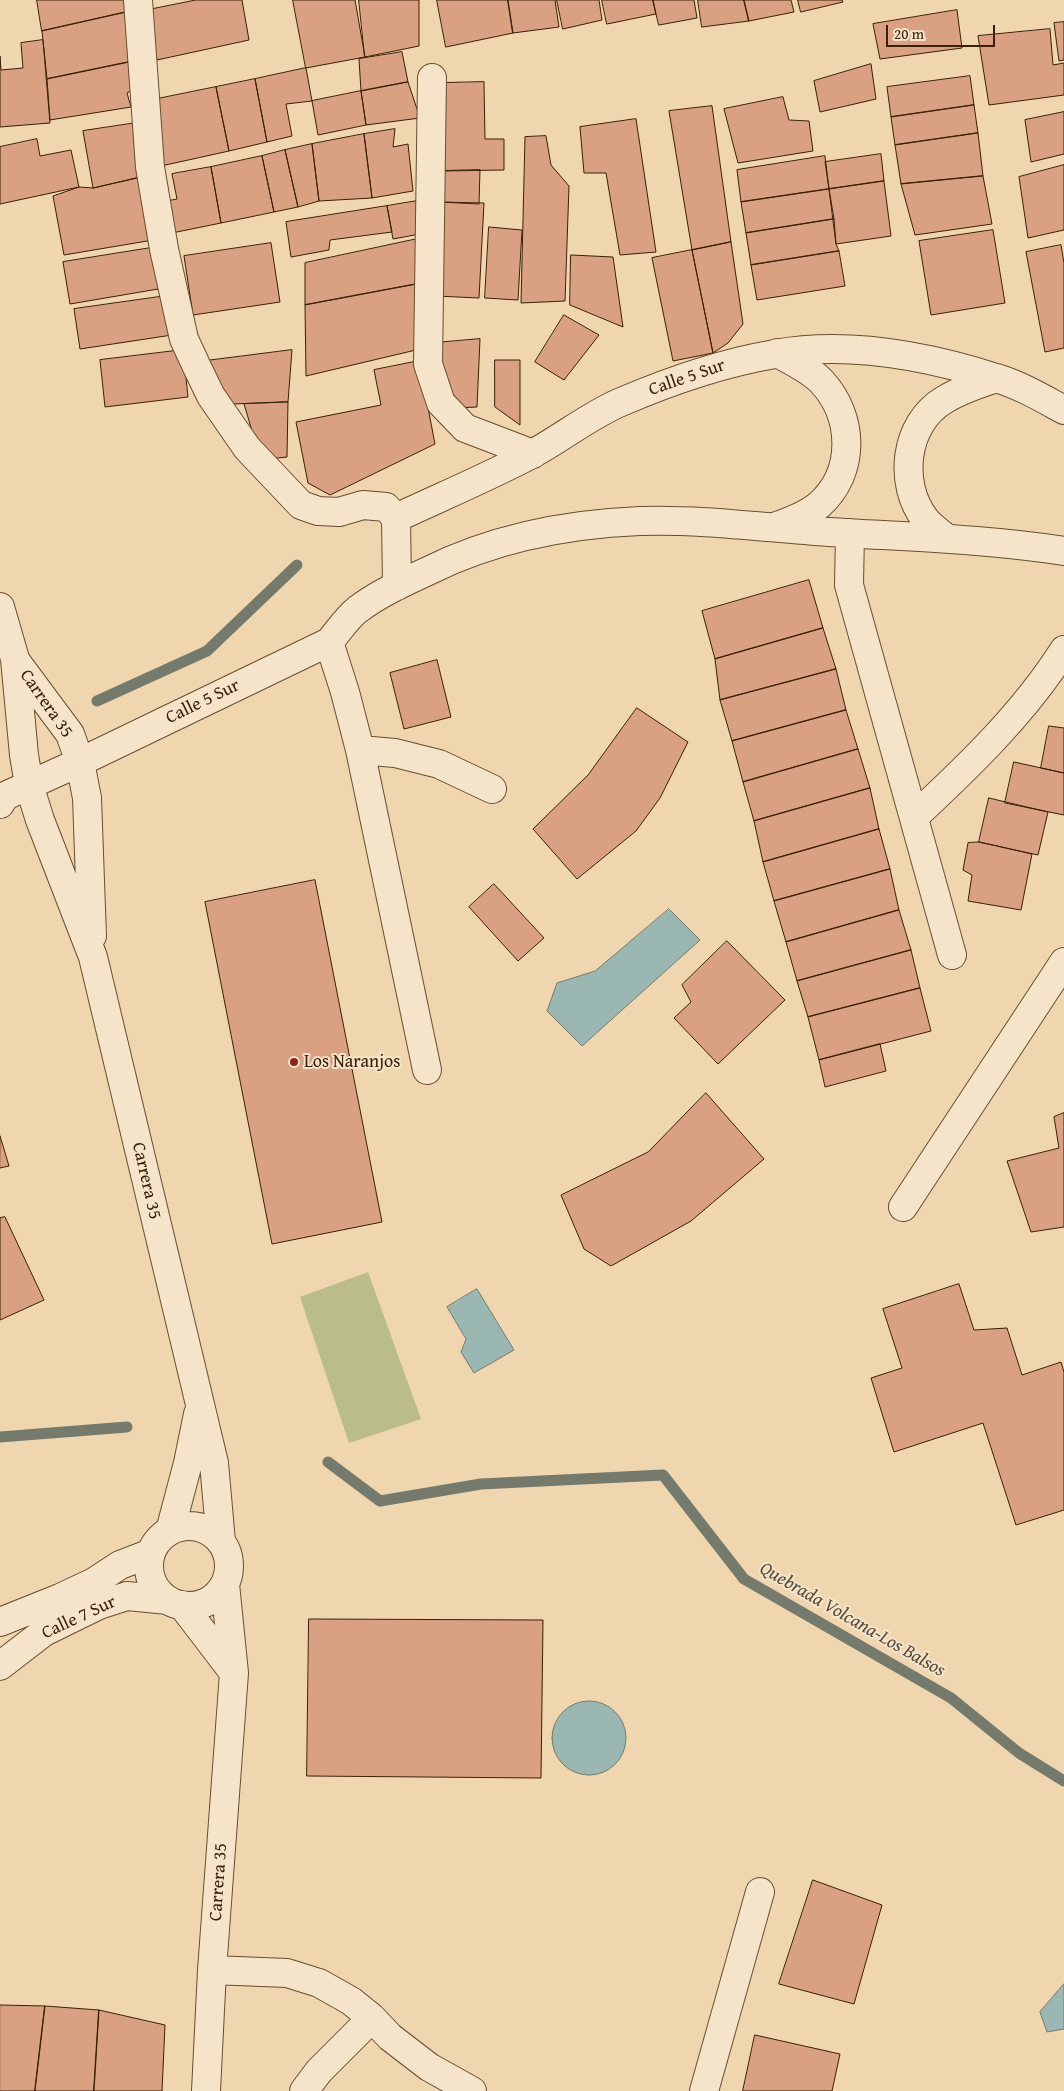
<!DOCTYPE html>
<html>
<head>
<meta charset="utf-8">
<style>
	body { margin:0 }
	#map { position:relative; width:1064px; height:2091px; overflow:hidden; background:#efd6ae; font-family:"Gentium Book Plus",serif }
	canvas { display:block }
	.scale { position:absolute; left:886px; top:25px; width:109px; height:22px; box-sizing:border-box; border:2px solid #3a2006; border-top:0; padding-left:6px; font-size:15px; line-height:18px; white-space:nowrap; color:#3a2006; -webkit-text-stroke:4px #f5e4ca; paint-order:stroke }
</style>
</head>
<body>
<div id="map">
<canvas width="1064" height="2091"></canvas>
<div class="scale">20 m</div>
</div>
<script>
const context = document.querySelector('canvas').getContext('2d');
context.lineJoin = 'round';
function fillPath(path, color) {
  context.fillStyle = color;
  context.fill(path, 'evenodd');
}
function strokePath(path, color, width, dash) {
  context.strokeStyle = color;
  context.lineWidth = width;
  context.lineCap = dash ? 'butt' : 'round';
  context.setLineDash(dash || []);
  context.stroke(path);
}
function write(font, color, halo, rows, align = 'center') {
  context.font = font + ' "Gentium Book Plus",serif';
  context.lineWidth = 4;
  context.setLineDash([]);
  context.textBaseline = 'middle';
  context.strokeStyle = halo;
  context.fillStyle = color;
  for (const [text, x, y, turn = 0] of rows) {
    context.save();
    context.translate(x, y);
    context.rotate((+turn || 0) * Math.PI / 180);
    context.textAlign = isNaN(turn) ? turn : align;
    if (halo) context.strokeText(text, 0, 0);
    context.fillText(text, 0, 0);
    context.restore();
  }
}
fillPath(new Path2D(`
	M368,1272L421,1419L349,1443L300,1297Z`), '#babd89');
const water = new Path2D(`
	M669,909L700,940L582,1046L547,1011L557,983L595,971Z
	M477,1289L514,1350L474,1373L461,1352L466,1339L447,1307Z
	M552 1738a37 37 0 1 1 74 0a37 37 0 1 1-74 0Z
	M1064,1984V2029L1047,2032L1040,2012Z`);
fillPath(water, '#9bb7b2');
strokePath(water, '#747b6d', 1);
strokePath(new Path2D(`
	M97,701L207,651L297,565
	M0,1437L127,1427
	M328,1462L380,1501L481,1484L663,1475L744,1579L951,1698L1019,1753L1064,1781`), '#747b6d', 11);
const building = new Path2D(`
	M37,0H130L131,11L42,31Z
	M196,0H242L249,40L157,60L148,10Z
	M293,0H355L365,57L306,68Z
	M359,0H419V46L365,57Z
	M437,0H508L513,33L446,47Z
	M508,0H555L559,27L513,33Z
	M557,0H599L602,20L563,29Z
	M602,0H653L656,14L607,24Z
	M653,0H694L697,18L659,25Z
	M698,0H744L749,21L702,27Z
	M744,0H791L794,12L749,21Z
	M798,0H842L843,2L801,12Z
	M957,10L962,48L880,59L873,24Z
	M131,11L134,61L47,79L42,31Z
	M1064,22V60L1059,61L1054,23Z
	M1050,29L1053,65L1064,63V95L989,105L978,36Z
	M43,40L50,123L0,127V56L1,70L23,68L21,43Z
	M402,52L408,82L361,91L359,59Z
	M134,61L136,88L127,93L131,107L50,120L47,79Z
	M871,64L876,99L820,112L814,81Z
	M306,68L312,101L286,104L292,136L267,142L255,79Z
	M970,76L974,105L891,117L887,87Z
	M255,79L267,142L229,151L216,87Z
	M408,82L420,118L366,125L361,91Z
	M484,82L485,139H504V170L442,171L441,83Z
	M216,87L229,151L161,166L157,99Z
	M361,91L366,125L318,135L312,101Z
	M783,97L789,120L809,121L813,151L738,163L724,109Z
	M974,105L978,133L895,145L891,117Z
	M712,106L731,242L692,250L669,111Z
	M1064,112V154L1031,162L1025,120Z
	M636,119L656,252L620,255L606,173H584L580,127Z
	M136,123L146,176L93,188L83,131Z
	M395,129L393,147L408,144L413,191L372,198L364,134Z
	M978,133L983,176L901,184L895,145Z
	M364,134L372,198L319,201L312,144Z
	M546,136L551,165L569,186L565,301L521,303L525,137Z
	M37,139L40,156L71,150L79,187L0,204V147Z
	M312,144L319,201L298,207L285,150Z
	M285,150L298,207L274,212L262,156Z
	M881,154L884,181L829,189L825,162Z
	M262,156L274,212L221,223L211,167Z
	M825,156L829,189L741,202L737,170Z
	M1064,165V230L1028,238L1019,177Z
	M211,167L221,223L167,234L161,202L177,199L172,174Z
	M480,170L479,204L440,202L442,171Z
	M146,176L159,239L64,255L53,196L79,187L93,188Z
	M983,176L992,224L915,235L901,184Z
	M884,181L891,236L836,244L829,189Z
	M829,189L834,219L746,233L741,202Z
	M423,200L425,233L393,239L387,206Z
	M440,202L484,203L479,298L436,296Z
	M387,206L392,232L330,240L329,250L291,257L286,222Z
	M834,219L836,244L839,251L751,265L746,233Z
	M489,227L522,230L518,300L485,298Z
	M993,230L1005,303L931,315L919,241Z
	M422,238V283L305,305V263Z
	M731,242L743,324L728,343L713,353L692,250Z
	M271,243L280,302L193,315L184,256Z
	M1061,245L1064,263V348L1045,352L1026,252Z
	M157,247L164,288L70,304L63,262Z
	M692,250L713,353L673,361L652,258Z
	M839,251L845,286L757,300L751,265Z
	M571,255L613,257L623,327L570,305Z
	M422,283L416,350L306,376L305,305Z
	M166,296L172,335L80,349L74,309Z
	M564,315L599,335L564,380L535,362Z
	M480,339L477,407L456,408L434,343Z
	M183,350L188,397L105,407L100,360Z
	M292,350L288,402L232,404L205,361Z
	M495,360H520V425L495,407Z
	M419,361L435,444L330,495L308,483L296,422L381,405L374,370Z
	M288,402L287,457L269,459L255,441L244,404Z
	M809,580L823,628L715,659L702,611Z
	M823,628L836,669L720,700L715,659Z
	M437,660L451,717L404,729L390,673Z
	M836,669L846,710L732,741L720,700Z
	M637,708L688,742L660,798L636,831L577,879L533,829L588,775Z
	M846,710L858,749L743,782L732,741Z
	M1049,726L1064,728V773L1041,768Z
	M858,749L870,788L754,821L743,782Z
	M1014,762L1064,773V815L1005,803Z
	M870,788L879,829L763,862L754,821Z
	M989,798L1048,812L1038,855L979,842Z
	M879,829L890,869L774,901L763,862Z
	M979,842L1032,854L1021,910L968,901L972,875L963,870L968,843Z
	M890,869L899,910L786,942L774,901Z
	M315,880L382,1222L272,1244L205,902Z
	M494,884L544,938L518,961L469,907Z
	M899,910L911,950L797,981L786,942Z
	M727,941L785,1000L718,1064L674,1018L691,1002L682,985Z
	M911,950L920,988L808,1017L797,981Z
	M920,988L931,1031L819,1060L808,1017Z
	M880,1044L886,1071L825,1087L819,1060Z
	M706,1093L764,1159L691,1221L611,1266L584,1249L561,1195L648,1152Z
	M1064,1113V1227L1031,1232L1007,1161L1059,1148L1054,1117Z
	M0,1136L9,1166L0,1168Z
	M5,1217L44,1300L0,1320V1218Z
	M959,1284L974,1330L1007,1328L1022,1375L1061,1362L1064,1372V1510L1016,1525L983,1423L894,1452L871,1378L902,1368L883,1309Z
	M309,1619L543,1620L541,1778L307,1776Z
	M813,1880L882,1905L854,2004L779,1984Z
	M0,2005L45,2006L35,2091H0Z
	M45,2006L99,2010L94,2091H35Z
	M99,2010L165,2025L162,2091H94Z
	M755,2035L840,2054L832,2091H743Z`);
fillPath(building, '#d9a082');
strokePath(building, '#3a2006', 1);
const minor = new Path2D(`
	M138,0L150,167L164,249L184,339L196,365L211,396L247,448L301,505L318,511L339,512L363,505L386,507L396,518
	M432,78L428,364L441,403L465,428L533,454
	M396,518C441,497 488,477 532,454C562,438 590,415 621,402C670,381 722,363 775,354C847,341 927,356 996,378C1020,385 1042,398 1064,410
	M396,518L397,586
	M774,527C789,522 806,516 819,505C856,472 854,417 822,382C811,370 792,361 777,353
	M850,533L849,585L952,955
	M945,537C938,531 930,526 925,519C898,484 904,424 944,400C960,390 978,384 997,378
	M0,607L15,659L24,755L29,785L40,820L93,957L214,1463L221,1542
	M329,642L345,692L360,750L427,1070
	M15,660L70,734L80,762L87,798L92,936
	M360,750L395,753L439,764L492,789
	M0,804L5,796L80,762L329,642C338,632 346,619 357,610C378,594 404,582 428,571C494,538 567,524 640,521C703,519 767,528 829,532C908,537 986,539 1064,551
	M914,817C968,767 1024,713 1064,650
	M903,1207L1064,962
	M149 1566a40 40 0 1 1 80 0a40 40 0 1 1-80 0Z
	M170,1531L188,1463L198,1414
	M182,1605L234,1673
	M0,1622L60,1598L94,1582L120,1565L151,1553
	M0,1666L44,1632L99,1605L127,1596L168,1600
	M212,1970L287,1973L319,1983L351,2001L372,2018L390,2037L429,2067L472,2091
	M206,2091L212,1970L234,1673L225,1584
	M304,2091L319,2071L372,2018
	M704,2091L760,1892`);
strokePath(minor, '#674e30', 30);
strokePath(minor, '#f5e4ca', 28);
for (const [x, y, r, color] of [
	[294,1062,5,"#8f2418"]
]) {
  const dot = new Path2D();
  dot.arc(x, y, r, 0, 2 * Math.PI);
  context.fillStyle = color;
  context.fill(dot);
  strokePath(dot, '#f5e4ca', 2);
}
write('18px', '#3a2006', '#f5e4ca', [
	["Calle 5 Sur",687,378,-19],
	["Calle 5 Sur",203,702,-26],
	["Carrera 35",46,704,55],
	["Carrera 35",146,1181,77],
	["Calle 7 Sur",79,1618,-25],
	["Carrera 35",219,1882,-86]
]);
write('18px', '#3a2006', '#f5e4ca', [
	["Los Naranjos",304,1062]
], 'left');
write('italic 19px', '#574d3a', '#f5e4ca', [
	["Quebrada Volcana-Los Balsos",852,1620,30]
]);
</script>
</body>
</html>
